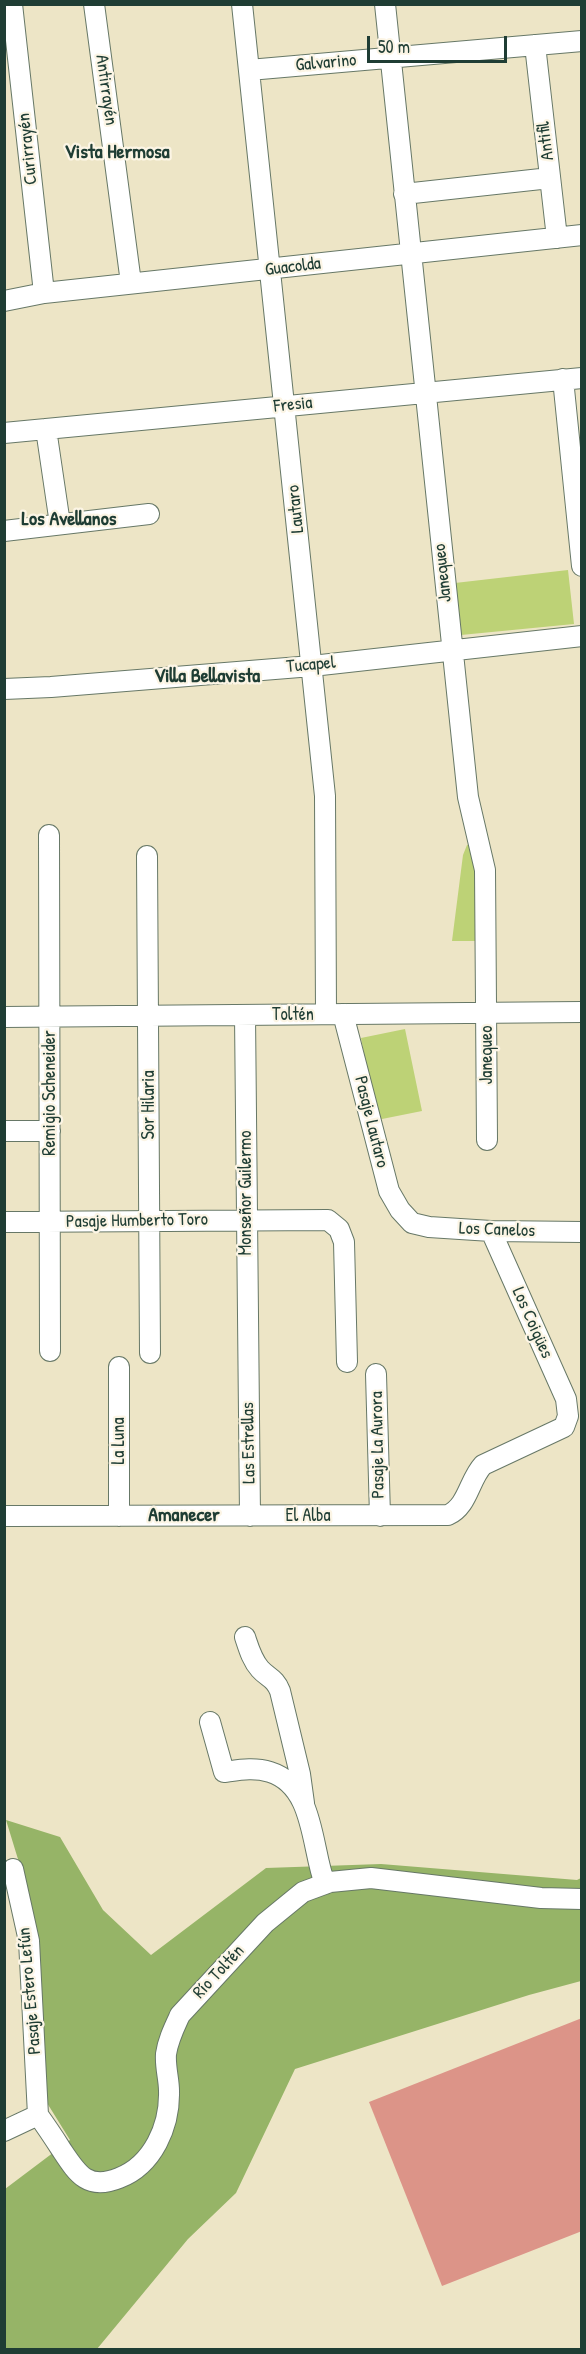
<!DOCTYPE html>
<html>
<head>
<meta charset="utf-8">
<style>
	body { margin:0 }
	#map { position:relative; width:586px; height:2354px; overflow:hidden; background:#ede5c6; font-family:"Patrick Hand",sans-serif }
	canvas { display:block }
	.frame { position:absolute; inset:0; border:6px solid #1f3d34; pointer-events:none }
	.scale { position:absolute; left:367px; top:36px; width:140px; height:27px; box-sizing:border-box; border:3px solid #1f3d34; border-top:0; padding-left:8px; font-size:18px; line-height:21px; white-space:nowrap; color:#1f3d34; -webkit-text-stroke:4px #fcf5e5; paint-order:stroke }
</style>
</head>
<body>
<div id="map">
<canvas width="586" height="2354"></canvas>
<div class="frame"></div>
<div class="scale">50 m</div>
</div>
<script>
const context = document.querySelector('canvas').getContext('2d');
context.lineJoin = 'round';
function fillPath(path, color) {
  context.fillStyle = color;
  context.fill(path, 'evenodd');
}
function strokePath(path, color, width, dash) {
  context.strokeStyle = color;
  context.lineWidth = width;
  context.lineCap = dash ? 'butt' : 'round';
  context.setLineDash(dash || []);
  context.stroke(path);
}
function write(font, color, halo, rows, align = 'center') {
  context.font = font + ' "Patrick Hand",sans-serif';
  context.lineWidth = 4.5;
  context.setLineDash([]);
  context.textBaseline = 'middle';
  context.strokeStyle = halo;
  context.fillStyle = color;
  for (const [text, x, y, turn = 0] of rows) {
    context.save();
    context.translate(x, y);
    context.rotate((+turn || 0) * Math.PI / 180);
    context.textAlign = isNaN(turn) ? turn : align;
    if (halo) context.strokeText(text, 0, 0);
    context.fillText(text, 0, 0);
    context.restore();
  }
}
fillPath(new Path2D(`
	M568,570L574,624L461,635L455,583Z
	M474,843L478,860V941H452L463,855L467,845Z
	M405,1029L422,1111L377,1120L361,1038Z`), '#bdd276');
fillPath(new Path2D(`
	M6,1820L60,1837L103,1910L151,1955L266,1868L381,1864L577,1880L581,1878V1981L529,1995L295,2069L236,2193L188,2239L97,2349L5,2350V2189L70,2140L39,2090L21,1869Z`), '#96b467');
fillPath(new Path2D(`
	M582,2018V2231L442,2286L369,2102Z`), '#dc9488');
const minor = new Path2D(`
	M12,4L44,293
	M94,4L131,283
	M242,4L325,796L326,1014
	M385,4L468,797L485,870L487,1140
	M535,45L557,238
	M249,70L582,41
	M404,194L550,178
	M4,301L44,293L582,235
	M563,379L582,566
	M46,429L60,524
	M4,433L582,378
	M4,531L149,514
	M4,689L51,687L312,666L582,636
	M49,835L50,1351
	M147,856L150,1353
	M343,1014L389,1191L400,1210L412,1223L429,1227L491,1231L582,1232
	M245,1015L250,1516
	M4,1017L582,1012
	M4,1131H50
	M4,1222L328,1220L339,1229L344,1242L347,1362
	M491,1231L566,1399L568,1416
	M119,1367V1516
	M376,1374L380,1516
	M4,1516L448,1515C468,1506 469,1480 483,1465L564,1427L568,1416
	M245,1637C249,1649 252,1660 260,1669C268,1678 275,1678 280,1691L300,1774L304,1803
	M210,1722L224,1772C239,1770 254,1767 270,1772C315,1786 311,1848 325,1884
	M13,1869L29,1941L38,2115
	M38,2115C46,2126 54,2138 61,2149C77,2173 87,2191 119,2178C153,2165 170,2126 169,2091C169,2079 165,2067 166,2054C168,2040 174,2028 180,2015L265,1923L303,1892L330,1882L371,1878L541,1898L582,1899
	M4,2131L38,2115`);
strokePath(minor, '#677867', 22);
strokePath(minor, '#fff', 20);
write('18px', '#1f3d34', '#fcf5e5', [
	["Galvarino",326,63,-5],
	["Antirrayén",106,90,82],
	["Antifil",546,141,-97],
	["Curirrayén",28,149,-96],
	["Guacolda",293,267,-7],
	["Fresia",293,405,-6],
	["Lautaro",296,509,-96],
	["Janequeo",443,573,-96],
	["Tucapel",311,665,-5],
	["Toltén",293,1015],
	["Janequeo",487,1055,-90],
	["Remigio Scheneider",50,1093,-90],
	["Sor Hilaria",149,1105,-90],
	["Pasaje Lautaro",371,1122,76],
	["Monseñor Guilermo",246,1193,-90],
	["Pasaje Humberto Toro",137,1221,-1],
	["Los Canelos",497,1230,2],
	["Los Coigües",532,1323,66],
	["La Luna",119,1441,-90],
	["Las Estrellas",249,1443,-91],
	["Pasaje La Aurora",378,1445,-91],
	["El Alba",308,1516],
	["Río Toltén",219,1972,-47],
	["Pasaje Estero Lefún",30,1991,-95]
]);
write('bold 20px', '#1f3d34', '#fcf5e5', [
	["Vista Hermosa",117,153],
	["Los Avellanos",69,520],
	["Villa Bellavista",207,677],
	["Amanecer",184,1516]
]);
</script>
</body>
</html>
